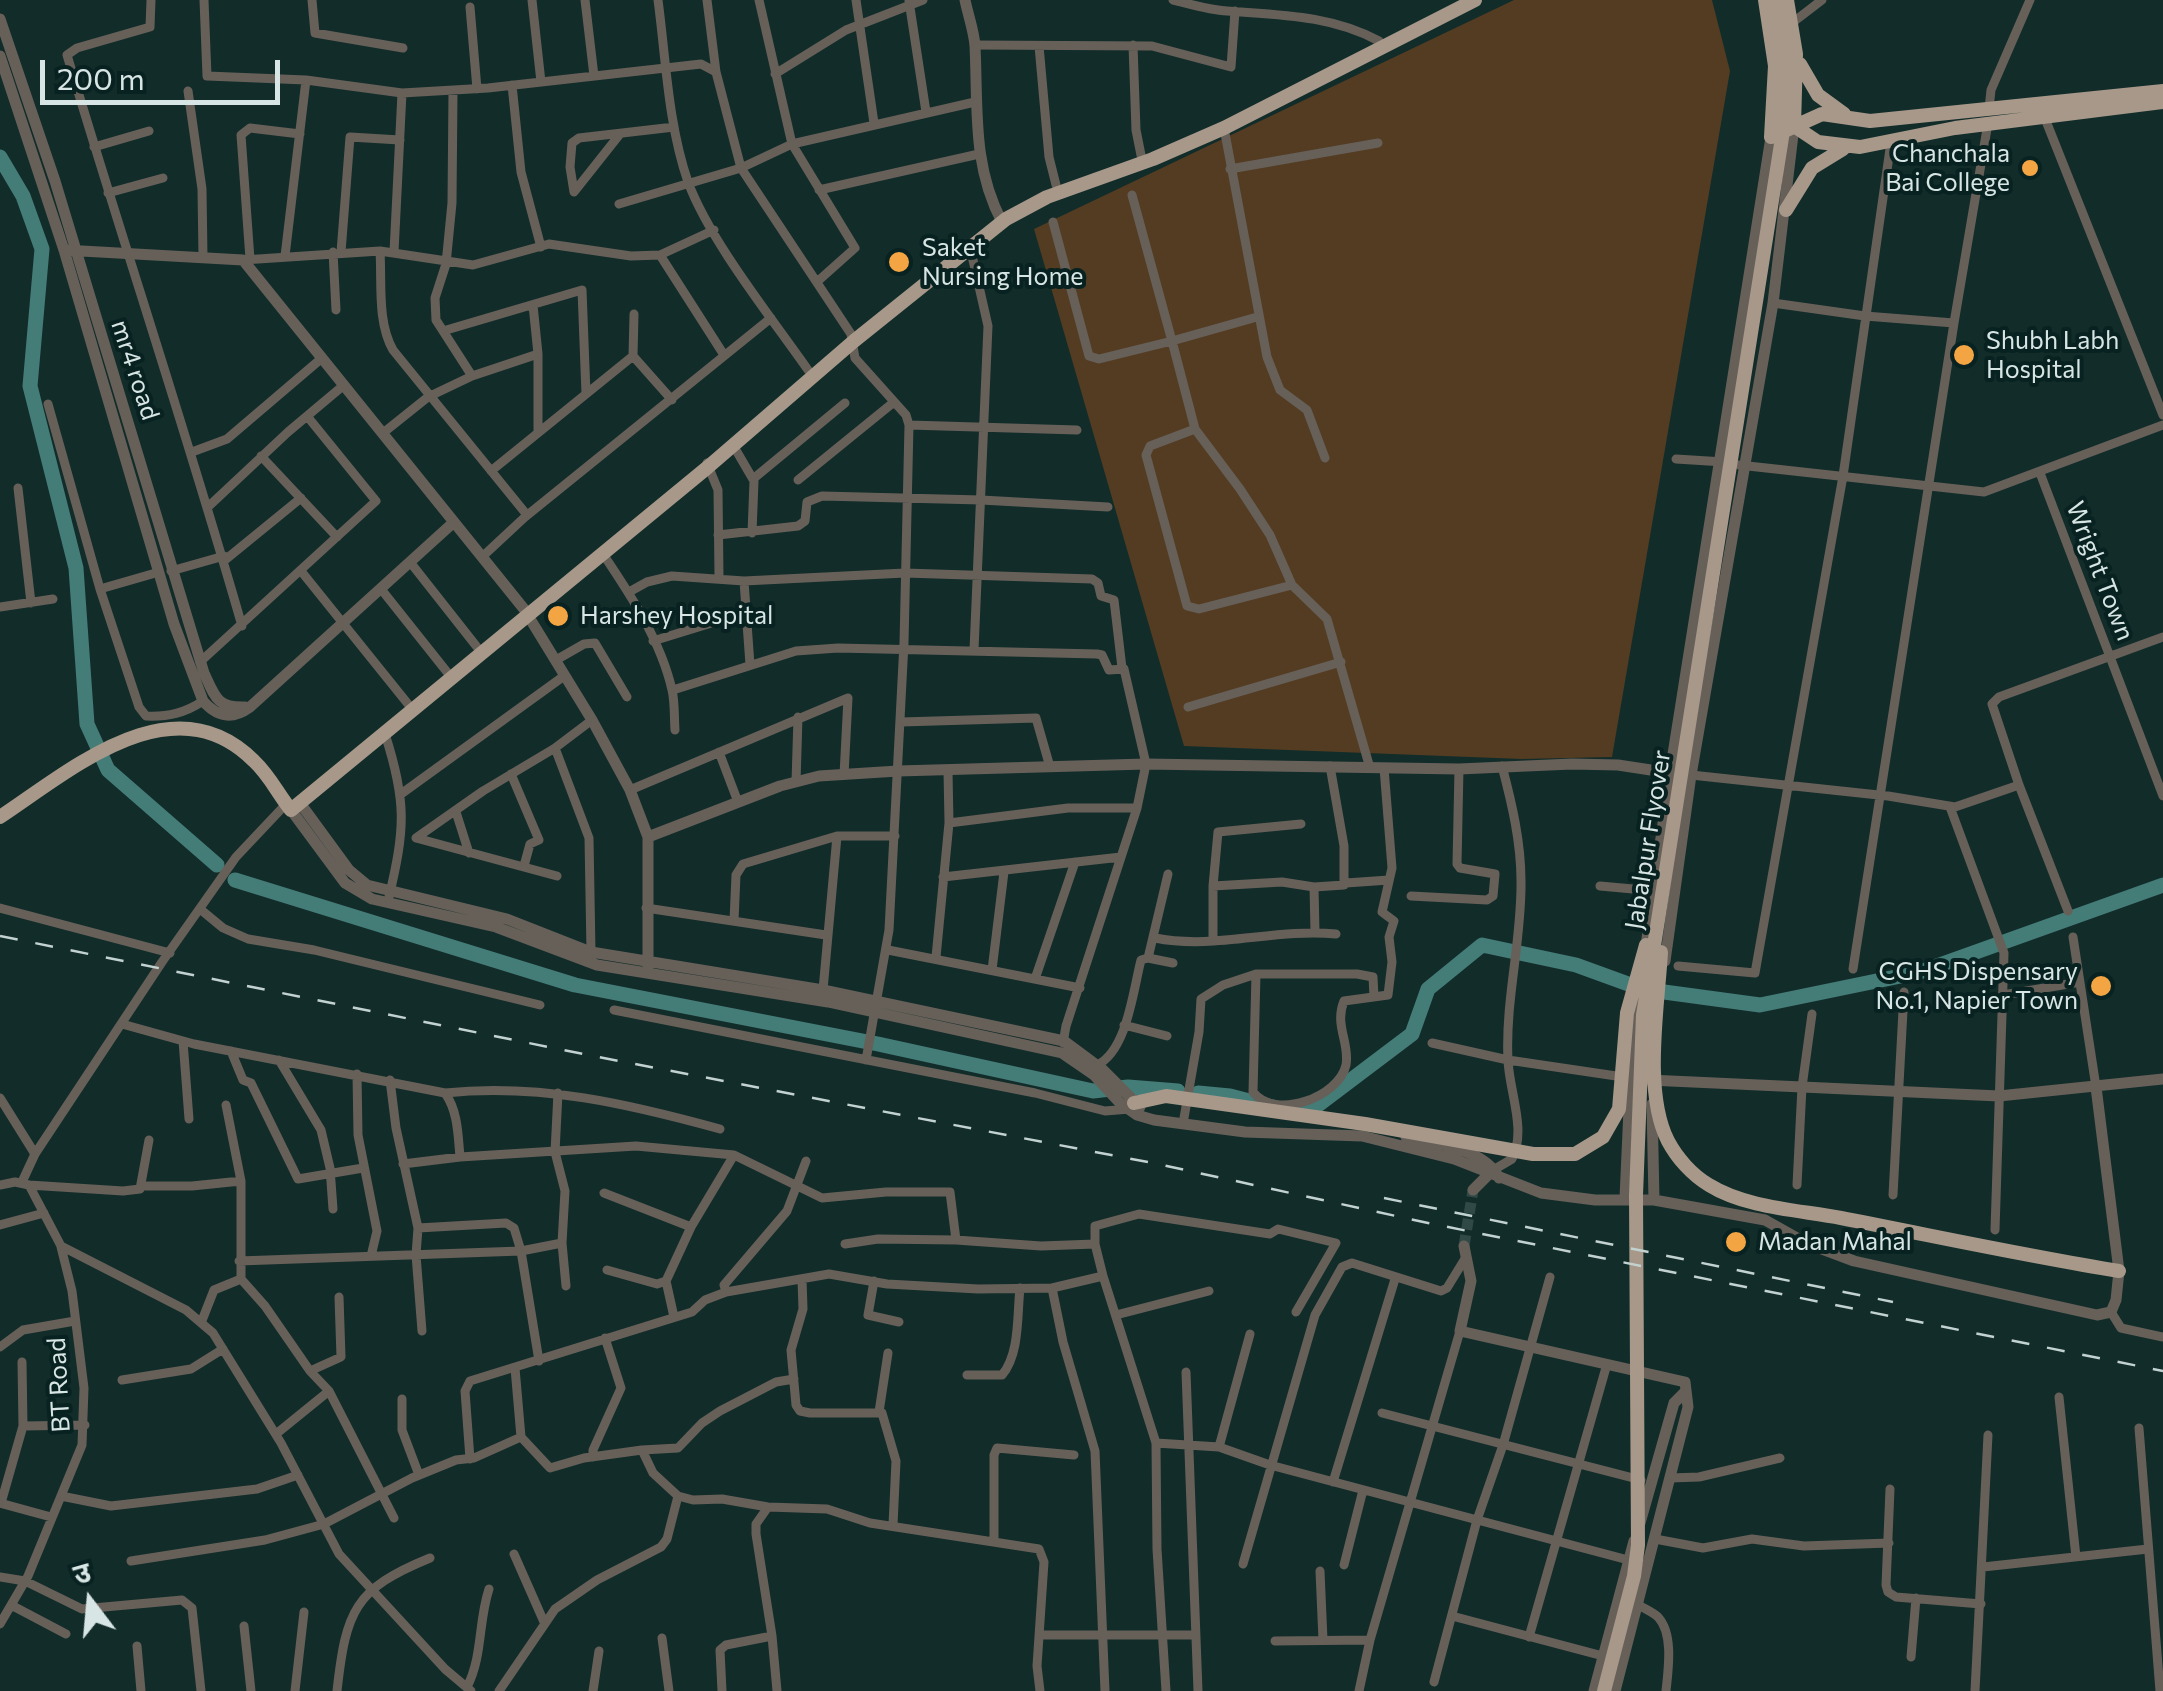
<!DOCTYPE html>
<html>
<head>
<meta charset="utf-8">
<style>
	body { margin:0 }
	#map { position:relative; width:2163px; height:1691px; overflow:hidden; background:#122c2a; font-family:Commissioner,"Noto Sans Devanagari",sans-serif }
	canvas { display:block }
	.north { position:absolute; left:40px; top:1551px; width:100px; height:100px; -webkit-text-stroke:8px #082221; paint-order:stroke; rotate:344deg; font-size:28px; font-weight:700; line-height:40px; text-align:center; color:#d7e6e4 }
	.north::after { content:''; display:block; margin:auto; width:35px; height:45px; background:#d7e6e4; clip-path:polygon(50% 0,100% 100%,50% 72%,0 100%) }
	.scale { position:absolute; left:40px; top:60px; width:240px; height:45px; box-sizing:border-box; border:5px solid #d7e6e4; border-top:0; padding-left:12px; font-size:30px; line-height:35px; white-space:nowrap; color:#d7e6e4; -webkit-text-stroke:8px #082221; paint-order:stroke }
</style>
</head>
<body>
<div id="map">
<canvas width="2163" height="1691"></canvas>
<div class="north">उ</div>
<div class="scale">200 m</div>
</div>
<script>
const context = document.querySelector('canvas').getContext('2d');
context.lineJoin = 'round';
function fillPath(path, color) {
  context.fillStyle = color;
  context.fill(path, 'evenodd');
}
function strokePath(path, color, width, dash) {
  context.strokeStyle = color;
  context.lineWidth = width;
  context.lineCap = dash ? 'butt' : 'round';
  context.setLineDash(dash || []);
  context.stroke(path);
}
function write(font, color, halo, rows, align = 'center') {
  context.font = font + ' Commissioner,sans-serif';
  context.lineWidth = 8;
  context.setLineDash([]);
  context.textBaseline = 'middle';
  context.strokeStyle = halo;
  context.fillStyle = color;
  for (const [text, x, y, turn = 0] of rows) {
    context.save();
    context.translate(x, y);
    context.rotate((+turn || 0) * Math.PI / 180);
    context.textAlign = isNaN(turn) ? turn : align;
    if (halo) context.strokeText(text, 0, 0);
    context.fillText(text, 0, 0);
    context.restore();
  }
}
fillPath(new Path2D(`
	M1514,0H1712L1730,71L1612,757L1522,759L1184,746L1034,229Z`), '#533c22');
strokePath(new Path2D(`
	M0,157L23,196L42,249L30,386L76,568L87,724L108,770L217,865
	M235,880L575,985L878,1044L1093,1091L1128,1087L1178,1091
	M1198,1093L1230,1096L1284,1110L1318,1105L1412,1034L1428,989L1482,945L1576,965L1642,989L1760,1005L1920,972L2163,885`), '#447c78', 15);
strokePath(new Path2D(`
	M1464,1246L1473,1190`), '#304846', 11, [11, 5.5]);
strokePath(new Path2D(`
	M151,0L150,27L77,48L67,55C124,246 187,434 242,626
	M204,0L207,76L306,80L402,93L488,88L701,64L716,72L741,168L851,334L855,358L906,415L909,425L904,643L889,930L866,1060
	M312,0L315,33L403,48
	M532,0L541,82
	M585,0L594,76
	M658,0C666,60 668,124 688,182C710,241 771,317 808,370
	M707,0L716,72
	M759,0L792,144L855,248L818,281
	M856,0L874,123
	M1173,0C1190,4 1209,10 1227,11C1279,15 1331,15 1379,41
	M909,1L926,112
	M470,7L477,89
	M1792,23L1822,0
	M975,45L1152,46L1231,67L1235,11
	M1133,45L1136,130L1141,155
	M1039,46L1049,157L1056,185
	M775,74L846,30L923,0
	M512,85L521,172L541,247
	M188,91L202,189L203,257
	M453,91L452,203L446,264L435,298L436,320L472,376
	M1989,109L1991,90L2030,0
	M2044,116L2163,415
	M1224,128L1267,357L1280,390L1307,410L1325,458
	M620,134L574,192L570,167L572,143L579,138L674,127
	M94,147L149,131
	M1230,169L1378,143
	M819,190L979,154
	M108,193L163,178
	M619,204L741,168L792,144L975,102
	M1053,222L1089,356L1099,359L1172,341L1132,195
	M970,247L988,326L974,650
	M380,251C382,283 377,322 393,350L527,515
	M333,252L336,310
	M341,252L350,137L400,140
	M394,252L402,93
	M660,255L714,230
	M285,256L306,80
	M250,259L241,135L250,128L300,134
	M243,260L380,251L473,265L549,244L631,256L660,255L724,355
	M1773,303L1865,316L1954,323
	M533,305L538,354V433
	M1257,317L1172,341L1195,429L1240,489L1270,535L1292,585L1327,619L1370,768
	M443,331L582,290L586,394
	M633,356L634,314
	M48,404L100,589L139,707L146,716C168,717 185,713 203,701
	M909,425L1077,430
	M1195,429L1150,446L1146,455L1187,606L1199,609L1292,585
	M383,433L428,397L472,376L538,354
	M733,445L754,481L752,533
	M192,452L227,439L322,358
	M261,456L337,537
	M1676,459L1724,462
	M707,463L718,490L719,577
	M1739,465L1984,492L2163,425
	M491,471L633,356L672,400
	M2040,473L2163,796
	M753,479L845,403
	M798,480L894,402
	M18,488L31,603
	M209,506L288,432L344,385
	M718,535L798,526L805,521L807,502L822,496L981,500L1108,507
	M603,554C630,594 661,641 672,690C675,702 674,717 675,730
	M482,557L525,517L771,318
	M225,560L301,498
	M410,562L477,647
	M171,571L224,556
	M301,571L408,704
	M744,581L750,665
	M100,589L159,572
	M381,589L447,672
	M629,592L647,582L672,576L744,581L905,573L1092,579L1098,583L1101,596L1114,600L1122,668
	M0,607L53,599
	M653,641L718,621L746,619
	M556,660L584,644L595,643L627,697
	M200,662L376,501L307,416
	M673,690L796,651L838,648L1097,654L1102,655L1109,670L1124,669L1146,764L1137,808L1066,1026L1063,1043
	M1188,707L1341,662
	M901,722L1036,718L1050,767
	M385,734C407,802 405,829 389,897
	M555,748L589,838L591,952
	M719,752L738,802
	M511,774L539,840L530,844L524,866
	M1691,775L1888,796L1955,807L2019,785
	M796,782L798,717
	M630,790L848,698L844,775
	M401,794L564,676
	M1950,807L2004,953L1995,1230
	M456,812L469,853
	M949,823L1068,808H1137
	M416,838L483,791L555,748L592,720
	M416,838L557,876
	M943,877L1121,857
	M1346,883L1389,880
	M1213,886L1282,882L1314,887L1344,885V846L1330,766
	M1600,886L1655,891
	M1314,887L1315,932
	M1411,896L1487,900L1493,896L1495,874L1460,868L1457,864L1459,769
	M0,908L170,953
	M646,908L826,935
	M200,909L223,928L248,939L314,950L540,1005
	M2068,911L2019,785L1992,704L1999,697L2163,637
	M734,921L736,875L743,864L837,836H895
	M2073,937L2096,1087
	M1155,938C1215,950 1275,928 1336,934
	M1213,941V886L1218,832L1301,824
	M888,950L1080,988
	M936,957L949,823L948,771
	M1148,958L1173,963
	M1678,966L1755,973L1843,476L1891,142
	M1853,969L1954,323L1988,123
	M992,970L1004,872
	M1256,974L1253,1092C1275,1121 1339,1097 1346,1065C1350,1043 1334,1025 1344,1001L1388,995L1392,962L1389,937L1394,921L1382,912L1392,868L1384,768
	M1035,979L1075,862
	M823,990L837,836
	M2003,995L2080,982
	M614,1010L1035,1093L1105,1111L1130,1109
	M122,1024L194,1044L445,1093C458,1111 458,1135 460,1157
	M1124,1025L1167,1036
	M183,1041L189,1119
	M1432,1043L1508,1060L1623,1077
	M231,1051L243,1080L251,1083L298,1179L363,1168
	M279,1060L321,1130L330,1168L333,1209
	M1097,1065C1127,1051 1133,991 1141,960L1148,958L1168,874
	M357,1074L358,1135L377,1231L371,1256
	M390,1080L396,1128L418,1228L416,1255L422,1331
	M445,1093C540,1083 629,1104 720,1129
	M558,1093L555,1152L565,1191L562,1243L566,1286
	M0,1098L35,1154
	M226,1105L241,1181V1279L265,1306L310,1371L329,1391L394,1518
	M1184,1118L1199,1032L1201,999L1223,985L1256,974H1357L1373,977L1374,997
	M403,1164L460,1157L636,1146L734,1155L822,1198L886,1192H950L956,1240L1041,1246L1095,1244
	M1495,1169L1512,1159C1527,1130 1509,1091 1508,1060C1505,1000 1522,940 1521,881C1521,842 1512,804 1502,766
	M22,1182L35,1154L162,962L236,857L286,804
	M0,1185L15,1182L29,1185L61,1246L186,1310L213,1333L281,1443L339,1554L445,1669L471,1691
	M29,1185L123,1191L140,1189L149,1140
	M1797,1185L1802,1087L1812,1014
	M142,1186H192L241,1181
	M604,1193L691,1227
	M1893,1195L1904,992
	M0,1225L44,1213
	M418,1228L506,1223L514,1228L521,1251L539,1361
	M845,1244L878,1239L956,1240
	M239,1261L521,1251L562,1243
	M607,1270L657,1284L666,1281L691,1227L734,1155
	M802,1279L803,1309L791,1350L796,1405L800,1411L810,1413H882L896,1461L893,1525
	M666,1281L674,1317
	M874,1281L868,1315L899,1322
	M1052,1288L1063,1342L1095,1451L1105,1691
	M726,1292L724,1285L787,1211L806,1161
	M2111,1312L2121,1328L2163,1337
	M1116,1315L1209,1291
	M201,1323L214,1290L241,1279
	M0,1347L23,1330L75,1321
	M515,1368L521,1437
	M310,1371L341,1357L339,1297
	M1186,1372L1198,1691
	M967,1375H1002C1020,1354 1017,1315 1020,1288
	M794,1379L776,1382L720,1411L702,1423L678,1448L642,1450L653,1473L678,1496L693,1500L722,1499L768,1507L827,1509L870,1523L1039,1549L1044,1562L1037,1666L1040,1691
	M122,1380L191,1369L223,1349
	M2059,1397L2076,1557
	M402,1399V1430L419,1475
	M879,1412L888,1353
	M1382,1413L1641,1480
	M23,1426L85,1425
	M2139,1428L2160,1691
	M276,1434L329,1391
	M1156,1443L1219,1447L1270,1465L1632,1561
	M1219,1447L1250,1334
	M593,1457V1450L621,1388L605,1338
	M470,1459L465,1391L470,1381L692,1312L705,1300L726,1292L829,1274L887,1284L978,1289L1052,1288L1103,1276
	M1670,1478L1699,1477L1780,1458
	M1333,1482L1395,1279
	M1890,1489L1886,1585L1888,1592L1896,1597L1981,1604
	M61,1496L111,1506L257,1489L298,1475
	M0,1503L51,1517
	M1,1503L23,1426L22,1362
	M768,1507L756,1524V1534L772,1636L777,1691
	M1655,1539L1703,1548L1752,1539L1804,1546L1889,1543
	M994,1542V1455L997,1448L1074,1455
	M514,1554L544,1622
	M131,1561L265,1540L324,1524L412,1478L456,1460L474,1458L521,1437L550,1468L584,1458L642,1450
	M1243,1564L1315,1315L1342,1267L1352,1263L1441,1291L1447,1288L1466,1257
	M1344,1565L1363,1490
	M1983,1567L2148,1549
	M1320,1571L1323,1640
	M0,1577L25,1581L82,1609L182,1600L192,1608L201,1691
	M1637,1604C1643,1608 1653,1612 1658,1617C1674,1634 1668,1671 1666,1691
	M11,1605L66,1634
	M1452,1616L1603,1656
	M0,1624L28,1576L82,1445L84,1388L72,1291L61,1247
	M244,1626L251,1691
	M1040,1635H1195
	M1529,1637L1607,1364
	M662,1638L669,1691
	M1275,1641L1370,1640
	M137,1646L141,1691
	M1911,1657L1916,1598
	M1434,1682L1477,1520L1503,1445L1550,1277
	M467,1687C483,1656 478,1622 489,1589
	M295,1691L304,1612
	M337,1691C346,1611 354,1589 430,1558
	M499,1691L555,1609L597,1580L661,1547L667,1539L678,1496
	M593,1691L599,1651
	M722,1691L720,1650L726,1645L772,1636
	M1166,1691L1157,1549L1156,1443L1103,1276L1095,1244V1226L1139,1214L1270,1234L1278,1229L1336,1243L1296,1312
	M1359,1691L1370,1640L1460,1331
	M1975,1691L1988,1435`), '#676059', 9);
strokePath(new Path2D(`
	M965,0C968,15 974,31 975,46C978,107 972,166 1002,222
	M0,19L55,181L204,673C215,697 217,708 245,707
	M0,56L64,250L174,624L203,701C217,717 232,720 250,707L454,522
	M64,250L243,260L524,609L592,720L630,790L648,837V969
	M300,803L349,870L367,885L507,919L591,952L823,990L1064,1041L1103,1070L1140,1107
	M291,810L345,883L372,899L496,927L597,965L828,1002L1062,1053L1094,1075L1120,1103L1137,1115L1154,1120L1245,1132L1362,1136L1454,1159L1541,1193L1595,1200H1654L1765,1220L1806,1243L1854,1261L2097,1315L2111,1312L2116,1300L2119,1271L2096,1087
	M648,837L780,786L819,776L898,771L1146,764L1459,769L1572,764L1618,765L1677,774
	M1645,953L1670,773L1771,137
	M1665,961L1691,775L1773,303L1794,126
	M1649,1080L1999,1096L2163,1079
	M1652,1104L1654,1200
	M1406,1137C1435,1144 1484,1148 1499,1178
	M1473,1190L1491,1172
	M1625,1198L1630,1087L1640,986
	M1464,1246L1471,1281L1460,1331L1685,1382L1688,1407L1615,1691
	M1640,1523L1674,1403L1685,1392
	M1594,1691L1634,1541`), '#676059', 11);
strokePath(new Path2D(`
	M1765,0L1775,66L1771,137
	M1787,0L1796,54L1794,126
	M1800,64L1818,95L1844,114
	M1775,105L1794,126L1818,142L1860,147L1955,128L2163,102
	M1771,137L1822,114L1870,121L2163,91
	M1786,210L1812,168L1843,149
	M0,817C71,770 173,680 254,761C270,776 278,794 291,810L708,467L854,341L1006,219L1047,197L1153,159L1224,128L1475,0
	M1661,952C1658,1006 1643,1092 1668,1141C1677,1158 1692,1175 1709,1185C1746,1208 1799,1210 1841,1218C1934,1236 2026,1256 2119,1271
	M1134,1103L1166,1096L1365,1124L1533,1154H1575L1603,1137L1619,1109L1627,1013L1646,945
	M1604,1691L1634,1576L1638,1545L1636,1195L1643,1015L1784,125C1786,82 1784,42 1775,0`), '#a79889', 14);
strokePath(new Path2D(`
	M0,936L593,1056L1153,1163L1428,1223L2163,1371
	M1384,1198L1893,1302`), '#c2d2d0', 2.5, [18, 18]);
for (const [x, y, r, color] of [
	[2030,168,10,"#f3a443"],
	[899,262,12,"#f3a443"],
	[1964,355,12,"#f3a443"],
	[558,616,12,"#f3a443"],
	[2101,986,12,"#f3a443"],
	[1736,1242,12,"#f3a443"]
]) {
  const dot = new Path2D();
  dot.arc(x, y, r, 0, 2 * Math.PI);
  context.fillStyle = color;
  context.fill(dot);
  strokePath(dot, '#082221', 4);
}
write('25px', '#d7e6e4', '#082221', [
	["Chanchala",2010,154,"right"],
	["Bai College",2010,183,"right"],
	["Saket",922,248],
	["Nursing Home",922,277],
	["Shubh Labh",1986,341],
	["Hospital",1986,370],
	["Harshey Hospital",580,616],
	["CGHS Dispensary",2078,972,"right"],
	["No.1, Napier Town",2078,1001,"right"],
	["Madan Mahal",1758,1242]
], 'left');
write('25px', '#d7e6e4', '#082221', [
	["mr4 road",135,370,72],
	["Wright Town",2100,571,69],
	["Jabalpur Flyover",1648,840,-81],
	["BT Road",59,1385,-93]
]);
</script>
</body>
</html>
